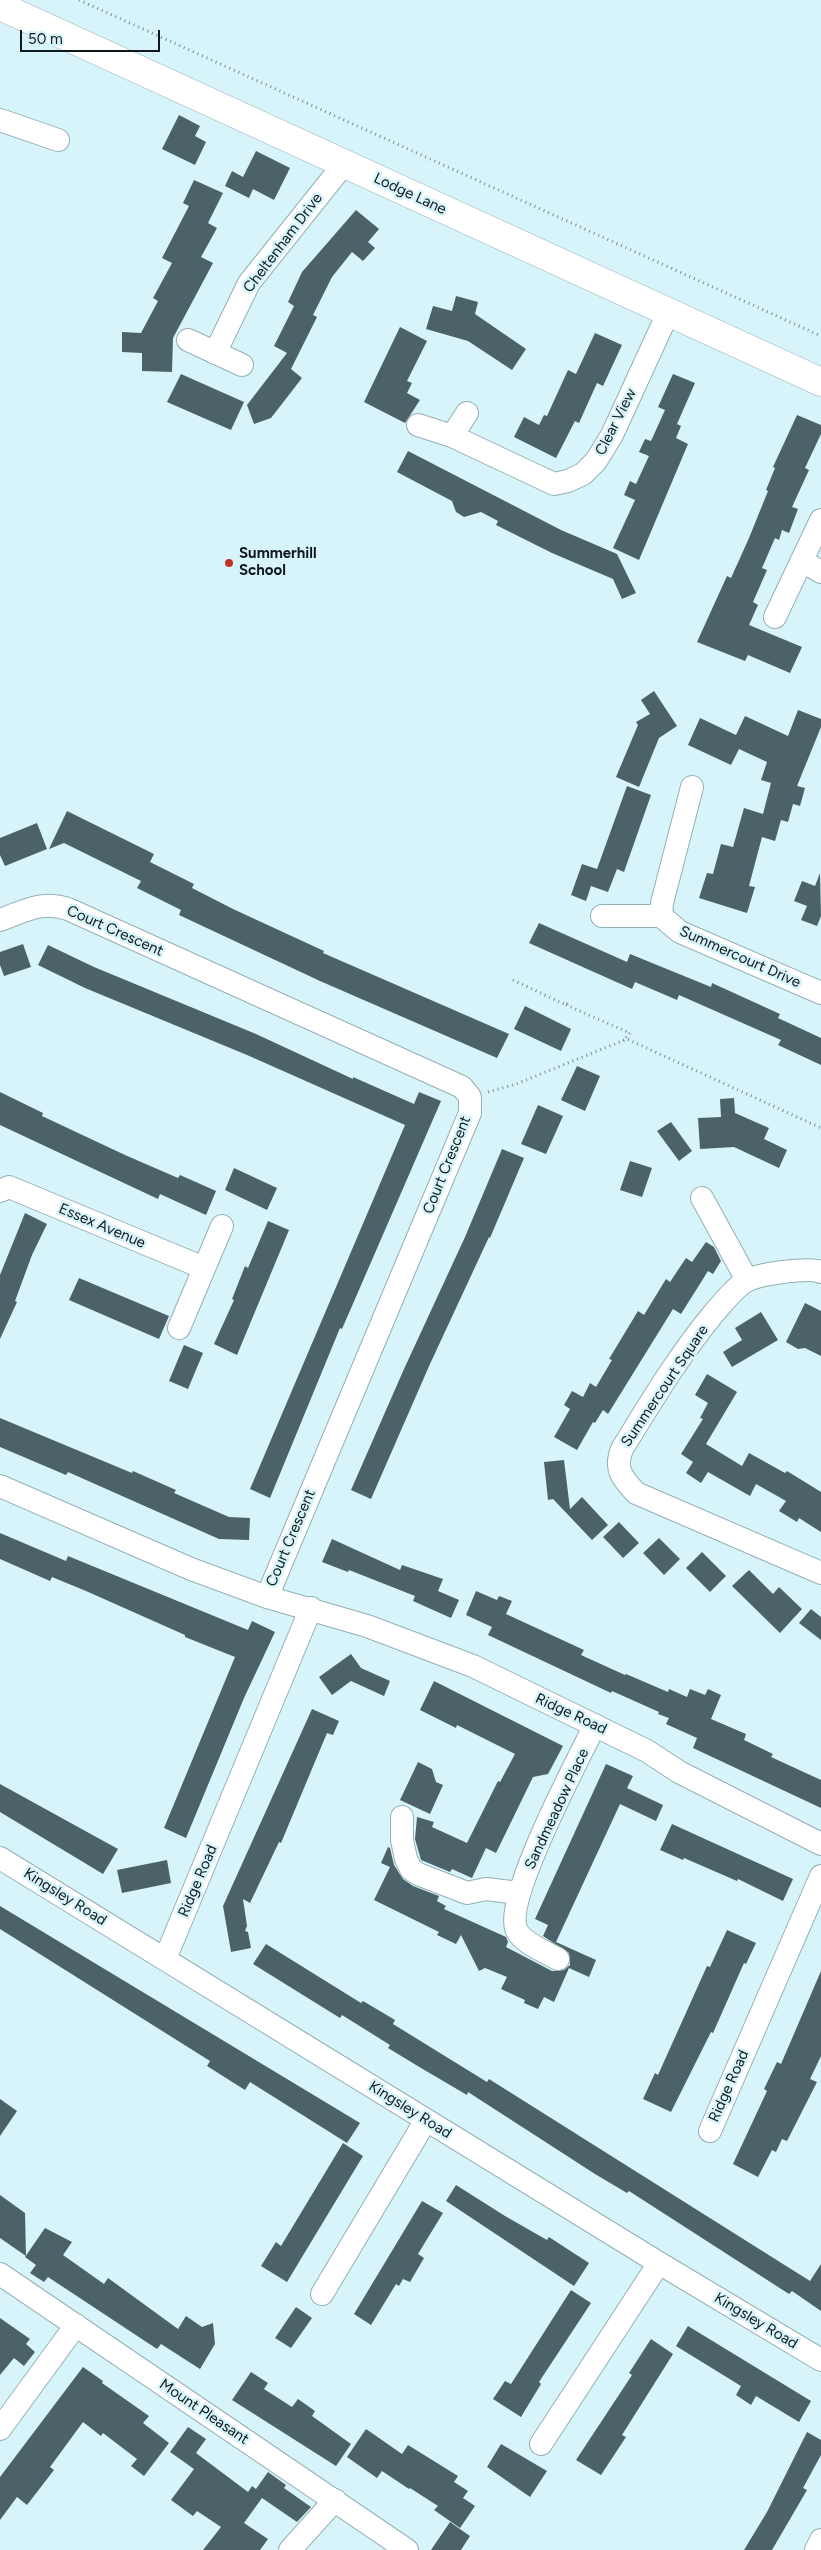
<!DOCTYPE html>
<html>
<head>
<meta charset="utf-8">
<style>
	body { margin:0 }
	#map { position:relative; width:821px; height:2550px; overflow:hidden; background:#d8f4fb; font-family:Figtree,sans-serif }
	canvas { display:block }
	.scale { position:absolute; left:20px; top:30px; width:140px; height:22px; box-sizing:border-box; border:2px solid #0f191c; border-top:0; padding-left:6px; font-size:15px; line-height:18px; white-space:nowrap; color:#0f191c; -webkit-text-stroke:4px #d8f4fb; paint-order:stroke }
</style>
</head>
<body>
<div id="map">
<canvas width="821" height="2550"></canvas>
<div class="scale">50 m</div>
</div>
<script>
const context = document.querySelector('canvas').getContext('2d');
context.lineJoin = 'round';
function fillPath(path, color) {
  context.fillStyle = color;
  context.fill(path, 'evenodd');
}
function strokePath(path, color, width, dash) {
  context.strokeStyle = color;
  context.lineWidth = width;
  context.lineCap = dash ? 'butt' : 'round';
  context.setLineDash(dash || []);
  context.stroke(path);
}
function write(font, color, halo, rows, align = 'center') {
  context.font = font + ' Figtree,sans-serif';
  context.lineWidth = 5;
  context.setLineDash([]);
  context.textBaseline = 'middle';
  context.strokeStyle = halo;
  context.fillStyle = color;
  for (const [text, x, y, turn = 0] of rows) {
    context.save();
    context.translate(x, y);
    context.rotate((+turn || 0) * Math.PI / 180);
    context.textAlign = isNaN(turn) ? turn : align;
    if (halo) context.strokeText(text, 0, 0);
    context.fillText(text, 0, 0);
    context.restore();
  }
}
fillPath(new Path2D(`
	M179,115L200,126L195,136L206,142L195,165L162,149Z
	M256,151L290,168L274,200L253,189L249,198L225,186L232,171L243,177Z
	M194,180L223,193L208,223L217,228L201,257L213,263L173,338L172,372L142,371V353L122,352V332L141,333L158,301L153,298L172,263L162,258L189,206L183,203Z
	M356,210L379,229L368,242L375,248L363,261L352,252L332,277L313,315L317,317L291,369L302,378L271,418L254,424L247,405L287,353L274,346L294,306L288,302L302,272Z
	M456,296L478,302L475,314L526,349L512,370L468,341L426,329L433,306L452,311Z
	M400,327L427,341L407,381L412,383L407,393L420,400L405,423L364,402Z
	M595,333L622,345L603,386L597,383L579,423L575,421L556,458L514,437L524,417L539,425L544,415L547,416L568,370L576,374Z
	M181,374L244,402L231,430L167,402Z
	M673,374L695,383L677,424L681,426L676,438L688,444L639,560L613,548L635,500L624,495L630,481L636,484L649,456L639,452L645,439L651,441L665,410L658,407Z
	M797,415L821,425V434L805,468L809,470L792,507L798,509L789,533L782,530L779,540L775,538L762,568L767,570L753,602L758,605L749,625L802,647L790,673L748,655L745,661L697,642L727,576L731,578L749,538L768,491L766,490L775,468L773,467Z
	M408,451L561,530L617,554L636,593L622,599L613,579L552,553L496,525L498,521L481,512L464,517L456,512L452,501L397,472Z
	M654,691L677,726L659,738L639,787L616,777L638,725L636,722L650,714L641,700Z
	M798,710L821,719V727L797,786L805,788L800,806L793,804L788,822L781,820L775,841L762,837L749,886L755,887L747,913L699,898L707,873L713,874L721,844L733,847L744,808L763,814L771,783L761,780L767,762L739,749L731,765L688,745L700,718L736,735L745,716L788,736Z
	M627,786L651,795L624,872L617,869L608,892L591,886L586,901L571,895L582,864L597,869Z
	M67,811L154,854L150,862L194,884L192,888L233,909L324,951L323,953L509,1034L497,1058L320,981L179,915L181,910L137,888L141,881L64,843L49,849Z
	M37,823L47,849L5,866L0,855V838Z
	M820,873L821,916L817,926L801,920L807,906L794,901L802,881L815,886Z
	M539,923L627,962L630,954L711,987L712,983L780,1014L778,1018L821,1038V1065L778,1045L781,1040L679,995L677,1000L635,982L632,989L529,943Z
	M23,944L31,967L4,976L0,965V952Z
	M48,945L94,967L256,1034L353,1079V1077L414,1104L419,1092L441,1101L342,1329L340,1328L270,1498L250,1489L405,1125L247,1055L85,988L38,965Z
	M525,1006L571,1029L561,1051L514,1029Z
	M577,1066L600,1076L585,1111L561,1100Z
	M0,1092L43,1113L42,1116L125,1155L178,1178L180,1175L216,1191L206,1215L160,1194L158,1199L0,1125Z
	M734,1098L735,1113L769,1128L764,1139L787,1150L779,1168L734,1147L700,1149L698,1118L721,1117L720,1099Z
	M538,1105L563,1116L546,1154L521,1144Z
	M671,1122L692,1151L679,1161L657,1131Z
	M502,1149L524,1158L490,1238L489,1237L430,1364L371,1499L351,1490L404,1369L465,1237Z
	M630,1161L652,1168L642,1197L620,1190Z
	M234,1168L277,1188L267,1210L225,1190Z
	M25,1213L47,1224L32,1255L15,1301L17,1302L0,1339V1275Z
	M268,1221L289,1230L237,1355L214,1344L234,1300L232,1299L245,1266L248,1268Z
	M706,1242L714,1247L721,1261L713,1274L708,1271L681,1314L673,1309L608,1414L603,1410L595,1423L593,1422L577,1450L554,1437L570,1409L564,1405L572,1391L583,1397L590,1383L596,1387L612,1360L609,1359L638,1311L644,1315L666,1279L670,1282L686,1258L692,1262Z
	M79,1278L169,1316L159,1339L69,1300Z
	M805,1303L821,1311V1356L805,1348L798,1349L786,1342Z
	M761,1312L778,1340L732,1367L723,1352L742,1340L735,1328Z
	M184,1345L203,1353L188,1389L169,1381Z
	M707,1374L737,1392L706,1444L742,1466L749,1453L785,1473L787,1471L821,1492V1532L799,1518L797,1522L779,1511L786,1501L756,1484L750,1496L708,1472L701,1483L686,1473L693,1462L681,1454L703,1419L700,1418L708,1403L695,1395Z
	M0,1418L132,1473L133,1471L176,1490L174,1493L229,1517L250,1518L249,1540L219,1539L68,1472L66,1475L0,1447Z
	M564,1460L570,1509L582,1497L608,1525L592,1540L553,1499L548,1500L544,1462Z
	M619,1522L639,1543L623,1558L603,1537Z
	M0,1533L66,1561L68,1556L248,1630L252,1621L275,1632L244,1698L186,1838L164,1828L235,1657L185,1637V1635L86,1591L52,1577L50,1581L0,1559Z
	M659,1538L680,1559L664,1575L643,1553Z
	M332,1539L400,1570L402,1565L443,1579L438,1591L459,1600L451,1618L413,1601L415,1596L349,1570L348,1572L322,1562Z
	M702,1552L726,1576L710,1592L686,1568Z
	M749,1570L773,1594L779,1587L802,1609L780,1633L732,1586Z
	M476,1591L497,1600L499,1596L512,1601L506,1614L584,1650L581,1655L625,1675L626,1674L668,1692L669,1689L687,1697L690,1689L705,1695L708,1689L721,1695L711,1719L746,1734L744,1740L773,1754L771,1757L821,1780V1808L693,1748L697,1738L666,1724L669,1718L658,1714L659,1712L612,1691L611,1693L488,1635L492,1627L466,1615Z
	M811,1609L821,1617V1640L799,1623Z
	M351,1654L361,1668L390,1681L384,1696L351,1681L332,1695L319,1677Z
	M434,1681L563,1746L548,1774L533,1777L496,1853L486,1848L472,1878L452,1869L450,1872L421,1860L415,1839L417,1817L434,1822L432,1827L467,1843L498,1781L500,1782L515,1754L457,1725L456,1728L420,1710Z
	M312,1709L339,1721L333,1735L327,1733L281,1843L279,1842L250,1903L243,1899L247,1926L245,1931L248,1932L251,1948L231,1952L223,1906Z
	M418,1762L432,1769L436,1782L443,1785L430,1814L400,1800Z
	M606,1764L633,1776L627,1788L663,1805L656,1821L620,1804L556,1942L596,1960L589,1977L569,1968L554,2002L544,1997L538,2009L524,2003L525,2000L501,1989L507,1977L485,1968L479,1971L461,1935L456,1944L437,1935L439,1932L374,1900L390,1867L381,1863L388,1847L390,1848L394,1865L403,1879L413,1886L439,1896L437,1901L446,1906L444,1909L506,1937L508,1942L506,1947L552,1971L564,1970L570,1965L569,1953L543,1936L548,1925L535,1919Z
	M0,1784L118,1849L103,1874L0,1812Z
	M672,1824L793,1879L783,1901L738,1879L737,1881L684,1858L683,1860L660,1850Z
	M167,1860L171,1883L122,1893L117,1870Z
	M0,1906L360,2123L347,2143L250,2082L245,2090L207,2066L210,2061L0,1929Z
	M727,1930L756,1943L746,1964L744,1963L713,2033L711,2032L671,2112L643,2099L655,2073L658,2075L707,1966L710,1967Z
	M266,1944L361,2003L363,2001L395,2020L393,2024L487,2082L489,2079L810,2281L821,2264V2311L792,2291L789,2294L629,2191L627,2193L595,2174L468,2092L467,2095L421,2068L388,2048L390,2045L342,2015L340,2018L253,1964Z
	M821,1971V2056L810,2079L817,2082L787,2141L782,2139L776,2152L772,2150L758,2177L733,2164L767,2091L764,2089L777,2062L781,2064Z
	M0,2099L17,2111L0,2136Z
	M343,2143L363,2156L287,2282L261,2266L276,2242L281,2246Z
	M456,2185L505,2216L547,2240L549,2237L589,2263L574,2286L446,2201Z
	M0,2195L25,2213L26,2256L0,2238Z
	M422,2201L443,2213L418,2254L424,2258L410,2282L403,2279L399,2286L396,2284L371,2325L354,2314Z
	M45,2228L72,2242L63,2255L104,2284L108,2278L178,2329L186,2316L202,2327L213,2323L215,2344L200,2369L161,2344L157,2349L48,2277L44,2282L30,2273L36,2265L25,2257Z
	M571,2290L591,2303L539,2382L541,2384L521,2417L493,2399L505,2381L511,2384Z
	M296,2307L312,2318L291,2348L275,2338Z
	M0,2318L30,2339L26,2344L35,2352L24,2366L14,2358L0,2375Z
	M688,2326L811,2401L799,2422L756,2396L751,2405L736,2395L741,2386L676,2346Z
	M651,2339L673,2354L622,2435L626,2437L601,2475L576,2460L632,2375L629,2373Z
	M83,2367L103,2381L102,2383L149,2416L143,2423L169,2443L144,2476L131,2466L137,2459L103,2433L101,2436L83,2422L50,2467L54,2470L27,2505L17,2497L0,2520V2477Z
	M251,2372L268,2383L264,2389L292,2407L298,2399L315,2411L312,2416L351,2444L336,2466L232,2400Z
	M188,2427L206,2439L196,2453L248,2492L252,2486L256,2489L268,2472L286,2485L284,2488L311,2507L297,2522L262,2498L244,2523L268,2539L260,2550H203L221,2527L197,2511L193,2516L171,2500L194,2469L170,2452Z
	M366,2429L402,2454L408,2445L458,2476L454,2482L468,2491L463,2498L475,2506L460,2528L434,2510L438,2506L410,2488L409,2489L382,2471L377,2478L347,2457Z
	M807,2432L821,2440V2455L803,2488L807,2490L772,2550H744L767,2512Z
	M501,2444L547,2471L530,2497L487,2467Z
	M450,2522L470,2536L461,2550H431Z`), '#4a6268');
const minor = new Path2D(`
	M0,120L58,140
	M188,340L242,365
	M215,353L249,283L344,164
	M418,425L452,436L554,484L568,481L583,474L596,461L612,435L668,313
	M452,436L467,413
	M802,561L821,572
	M775,617L821,520
	M602,916H661L680,932L821,993
	M661,916L662,903L692,787
	M0,920C25,911 42,900 68,909L462,1087L470,1097V1113L267,1597
	M0,1191L9,1187L204,1268
	M702,1198L747,1280
	M821,1272C808,1267 758,1274 746,1281C734,1288 723,1303 714,1313C679,1355 651,1402 622,1449C614,1469 622,1478 636,1493L821,1573
	M179,1328L222,1226
	M0,1486L191,1569L267,1597L367,1626L473,1666L647,1751L679,1772L821,1844
	M402,1817V1840L406,1859L411,1869L418,1874L467,1893L486,1889L519,1893
	M0,1858L659,2263L821,2360
	M165,1959L311,1608
	M558,1959C546,1952 523,1943 517,1931C502,1901 579,1758 595,1725
	M710,2131L821,1876
	M0,2274L407,2550
	M322,2294L426,2120
	M0,2429L76,2325
	M541,2444L659,2263
	M290,2550L335,2500
	M816,2550L821,2540`);
const major = new Path2D(`
	M0,6L821,382`);
strokePath(minor, '#95afb6', 24);
strokePath(major, '#95afb6', 29);
strokePath(new Path2D(`
	M79,0L821,336
	M513,980L566,1005L568,1003
	M566,1005L630,1033L623,1041
	M488,1092L516,1084L627,1039L821,1128`), '#798c91', 3, [1, 4]);
strokePath(minor, '#fff', 22);
strokePath(major, '#fff', 28);
for (const [x, y, r, color] of [
	[229,563,5,"#c03324"]
]) {
  const dot = new Path2D();
  dot.arc(x, y, r, 0, 2 * Math.PI);
  context.fillStyle = color;
  context.fill(dot);
  strokePath(dot, '#d8f4fb', 2);
}
write('15px', '#0f191c', '#d8f4fb', [
	["Lodge Lane",410,194,25],
	["Cheltenham Drive",283,243,-53],
	["Clear View",616,422,-63],
	["Court Crescent",115,931,24],
	["Summercourt Drive",740,957,24],
	["Court Crescent",447,1165,-68],
	["Essex Avenue",102,1226,23],
	["Summercourt Square",665,1386,-56],
	["Court Crescent",291,1538,-67],
	["Ridge Road",571,1714,25],
	["Sandmeadow Place",557,1809,-65],
	["Ridge Road",198,1881,-67],
	["Kingsley Road",65,1897,32],
	["Ridge Road",729,2086,-66],
	["Kingsley Road",410,2110,32],
	["Kingsley Road",756,2321,31],
	["Mount Pleasant",204,2412,34]
]);
write('bold 15px', '#0f191c', '#d8f4fb', [
	["Summerhill",239,554],
	["School",239,571]
], 'left');
</script>
</body>
</html>
